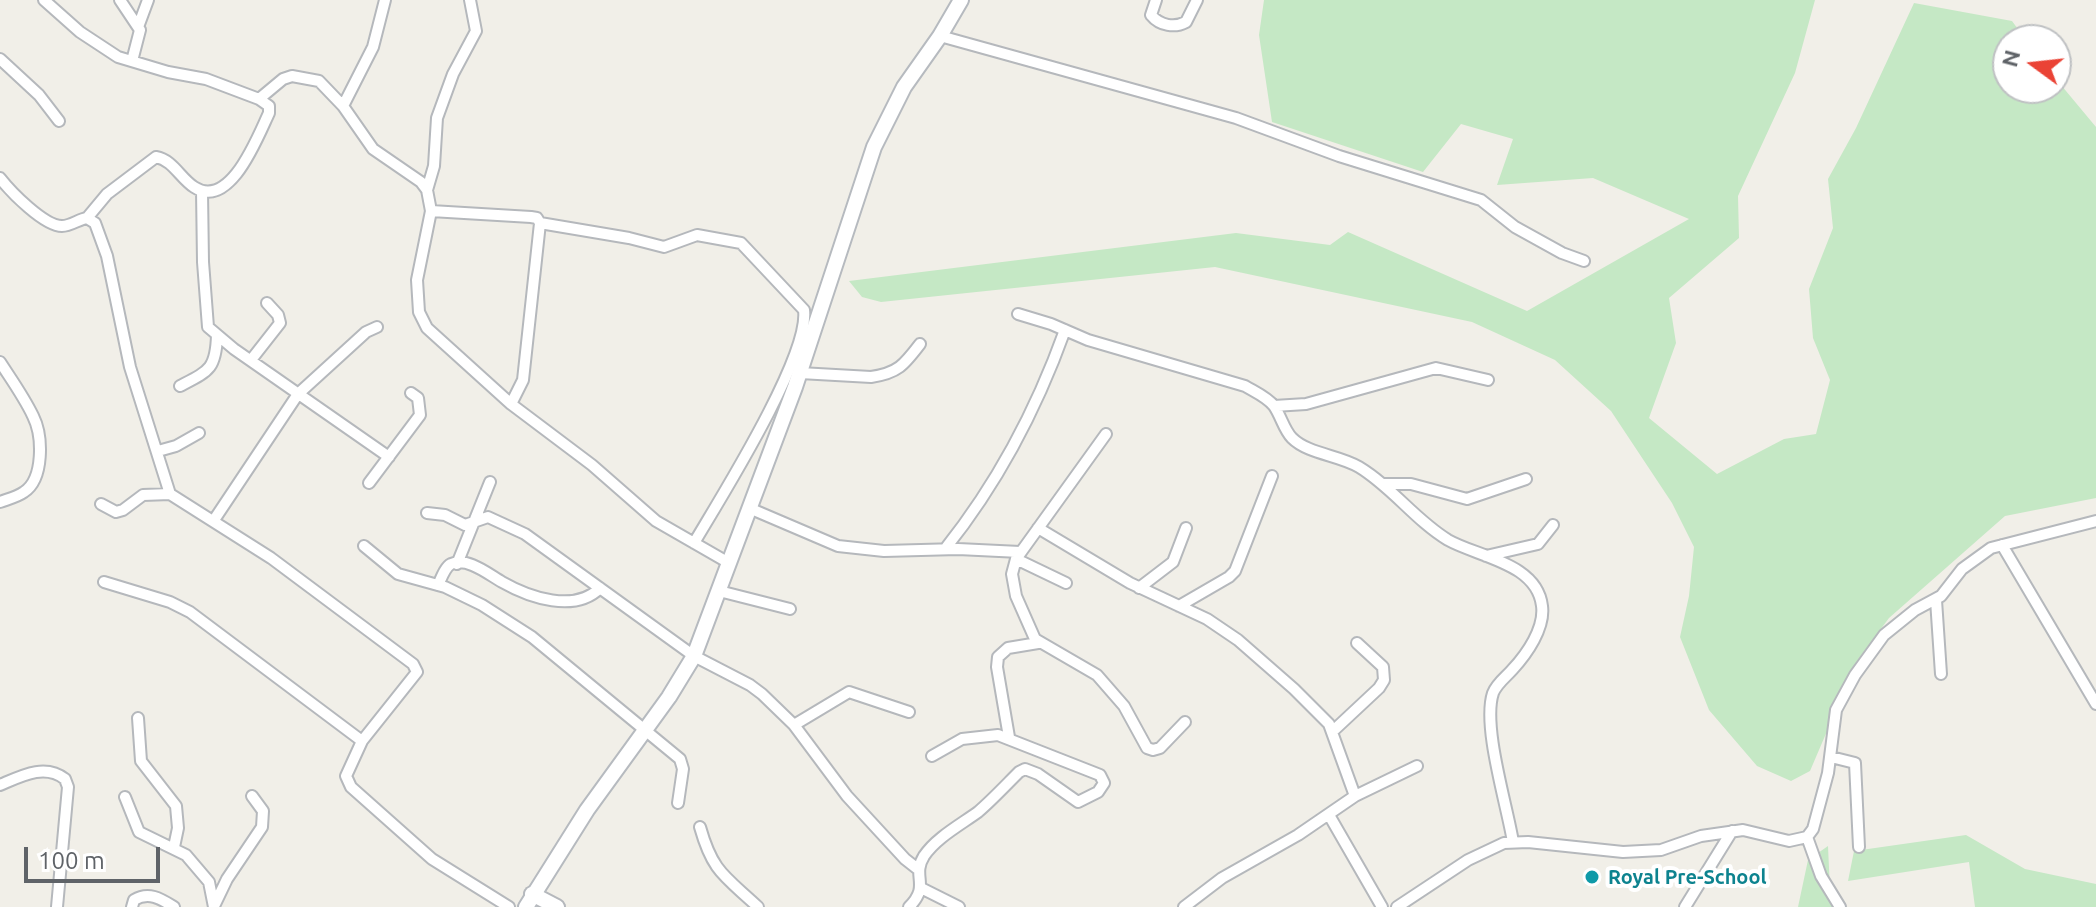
<!DOCTYPE html>
<html>
<head>
<meta charset="utf-8">
<style>
	body { margin:0 }
	#map { position:relative; width:2096px; height:907px; overflow:hidden; background:#f1efe8; font-family:Ubuntu,sans-serif }
	canvas { display:block }
	.north { position:absolute; left:1992px; top:24px; width:80px; height:80px; box-sizing:border-box; background:#fff; border:2px solid #bfc1c3; border-radius:50%; rotate:285deg; font-size:22px; font-weight:700; line-height:32px; text-align:center; color:#5f6368 }
	.north::after { content:''; display:block; margin:auto; width:28px; height:36px; background:#ea4335; clip-path:polygon(50% 0,100% 100%,50% 72%,0 100%) }
	.scale { position:absolute; left:24px; top:847px; width:136px; height:36px; box-sizing:border-box; border:4px solid #5f6368; border-top:0; padding-left:10px; font-size:24px; line-height:28px; white-space:nowrap; color:#5f6368; -webkit-text-stroke:6px #fff; paint-order:stroke }
</style>
</head>
<body>
<div id="map">
<canvas width="2096" height="907"></canvas>
<div class="north">N</div>
<div class="scale">100 m</div>
</div>
<script>
const context = document.querySelector('canvas').getContext('2d');
context.lineJoin = 'round';
function fillPath(path, color) {
  context.fillStyle = color;
  context.fill(path, 'evenodd');
}
function strokePath(path, color, width, dash) {
  context.strokeStyle = color;
  context.lineWidth = width;
  context.lineCap = dash ? 'butt' : 'round';
  context.setLineDash(dash || []);
  context.stroke(path);
}
function write(font, color, halo, rows, align = 'center') {
  context.font = font + ' Ubuntu,sans-serif';
  context.lineWidth = 8;
  context.setLineDash([]);
  context.textBaseline = 'middle';
  context.strokeStyle = halo;
  context.fillStyle = color;
  for (const [text, x, y, turn = 0] of rows) {
    context.save();
    context.translate(x, y);
    context.rotate((+turn || 0) * Math.PI / 180);
    context.textAlign = isNaN(turn) ? turn : align;
    if (halo) context.strokeText(text, 0, 0);
    context.fillText(text, 0, 0);
    context.restore();
  }
}
fillPath(new Path2D(`
	M1264,0H1815L1795,73L1738,196L1739,238L1669,298L1676,343L1649,418L1717,474L1784,439L1816,434L1830,380L1813,338L1809,289L1833,228L1828,179L1856,128L1914,3L2012,21L2026,40H2008V88H2056V79L2096,127V498L2005,516L1889,618L1857,661L1810,771L1791,781L1757,766L1709,710L1680,637L1689,596L1694,547L1672,503L1611,411L1555,360L1472,322L1215,267L881,302L862,297L849,281L1236,233L1330,245L1348,232L1527,311L1689,219L1593,178L1497,185L1513,139L1461,124L1423,172L1272,122L1259,35Z
	M1966,835L2025,869L2096,884V907H1975L1969,862L1848,881L1854,851Z
	M1828,846L1830,890L1841,907H1798L1808,860Z`), '#c5e8c5');
const minor = new Path2D(`
	M44,0L80,32L118,57L168,72L206,79L259,99L269,106V113C258,136 230,211 194,187C180,178 173,160 156,157L107,194L87,218
	M120,0L140,30L132,61
	M1156,0L1151,15C1160,26 1175,28 1186,22L1197,0
	M138,27L148,0
	M940,36L1236,118L1339,156L1481,200L1515,227L1562,253L1584,261
	M0,59L39,95L59,121
	M259,99L283,79L292,76L319,81L343,106L373,149L421,182L427,190L431,211L417,280L419,312L427,328L511,404L592,465L656,521L729,563
	M343,106L373,47L385,0
	M0,178C11,192 44,226 62,226C71,226 79,219 87,218L95,223L107,256L130,367L170,494
	M427,190L434,166L437,118L453,74L476,31L470,0
	M202,191L203,262L208,327L234,349L389,457
	M431,211L531,217L537,218L540,223L523,380L511,404
	M540,223L629,238L664,247L697,235L741,243L804,310C810,356 720,499 694,543
	M1018,314L1051,324L1088,340L1245,386C1255,392 1267,397 1274,406C1281,416 1284,430 1292,438C1308,454 1339,455 1359,467C1392,487 1415,520 1448,540C1478,557 1537,563 1542,606C1545,628 1527,654 1512,670C1506,677 1497,683 1493,693C1482,726 1507,805 1513,842
	M251,360L280,323L278,315L267,303
	M0,362C11,379 24,397 33,416C43,436 44,479 24,492C17,497 8,499 0,502
	M800,373L871,377C898,373 904,365 920,344
	M180,386C209,371 216,369 217,335
	M1274,406L1306,404L1436,368L1488,380
	M1106,434L1016,559L1012,574L1016,596L1035,639L1097,675L1124,706L1147,748L1153,750L1160,748L1185,722
	M158,451L176,446L199,433
	M369,483L420,415L418,398L411,393
	M1383,484H1411L1467,499L1526,479
	M101,504L116,512L123,510L143,495L170,494L271,558L413,664L417,672L362,741L190,612L170,602L104,582
	M749,508L838,546L884,551L958,549L1020,552
	M427,513L445,515L465,525L488,517L525,534L694,656L750,685L762,694L794,725L847,796L905,859L919,870
	M214,520L298,394L366,332L377,327
	M1038,528L1130,583L1207,619L1238,640L1294,689L1329,724L1355,796
	M2002,545L2096,704
	M364,546L398,574L445,587L482,605L532,637L680,759L683,769L678,803
	M945,549C997,484 1037,408 1065,330
	M1486,556L1538,544L1553,525
	M1016,559L1066,583
	M457,564L490,482
	M438,585C441,579 445,567 451,564C468,557 488,574 502,582C530,598 575,613 600,588
	M1139,588L1173,562L1186,528
	M719,591L790,609
	M1936,600L1941,674
	M1179,606L1229,577L1235,571L1272,476
	M138,718L141,761L176,806L178,828L174,847
	M794,725L849,692L909,712
	M1333,731L1379,688L1384,680L1383,667L1357,643
	M1009,737L997,667L998,657L1008,648L1038,643
	M362,741L346,776L351,787L432,859L509,907
	M1831,757L1855,763L1859,847
	M0,785C21,776 45,763 65,779L68,787L57,907
	M125,797L139,832L186,855L209,882L214,907
	M1329,815L1382,907
	M700,827C713,873 725,876 758,907
	M1807,837L1821,876L1840,907
	M921,888L959,907
	M215,904L227,879L262,827L263,811L252,796
	M132,907L134,900C149,891 161,899 174,907
	M909,907C931,885 911,877 924,856C936,838 960,825 978,812C992,800 1005,786 1019,772L1025,769L1038,774L1078,802L1098,792L1104,783L1100,775L998,735L962,739L932,756
	M1184,907L1222,878L1298,835L1355,796L1417,766
	M1397,907L1468,860L1504,843L1528,842L1623,852L1661,850L1701,836L1743,830L1789,841L1807,837L1813,829L1828,773L1836,710L1855,675L1884,635L1915,610L1941,596L1962,569L1991,548L2096,521
	M1685,907L1732,831`);
const tertiary = new Path2D(`
	M532,894L557,907`);
const secondary = new Path2D(`
	M526,907L587,810L669,697L694,656L795,387L874,147L904,87L940,36L961,0`);
strokePath(minor, '#b5b8bc', 14);
strokePath(tertiary, '#b5b8bc', 18);
strokePath(secondary, '#b6babf', 18);
strokePath(minor, '#fff', 10);
strokePath(tertiary, '#fff', 14);
strokePath(secondary, '#fff', 14);
for (const [x, y, r, color] of [
	[1592,877,8,"#0f9aa8"]
]) {
  const dot = new Path2D();
  dot.arc(x, y, r, 0, 2 * Math.PI);
  context.fillStyle = color;
  context.fill(dot);
  strokePath(dot, '#fff', 3);
}
write('bold 20px', '#0d838f', '#fff', [
	["Royal Pre-School",1608,877]
], 'left');
</script>
</body>
</html>
